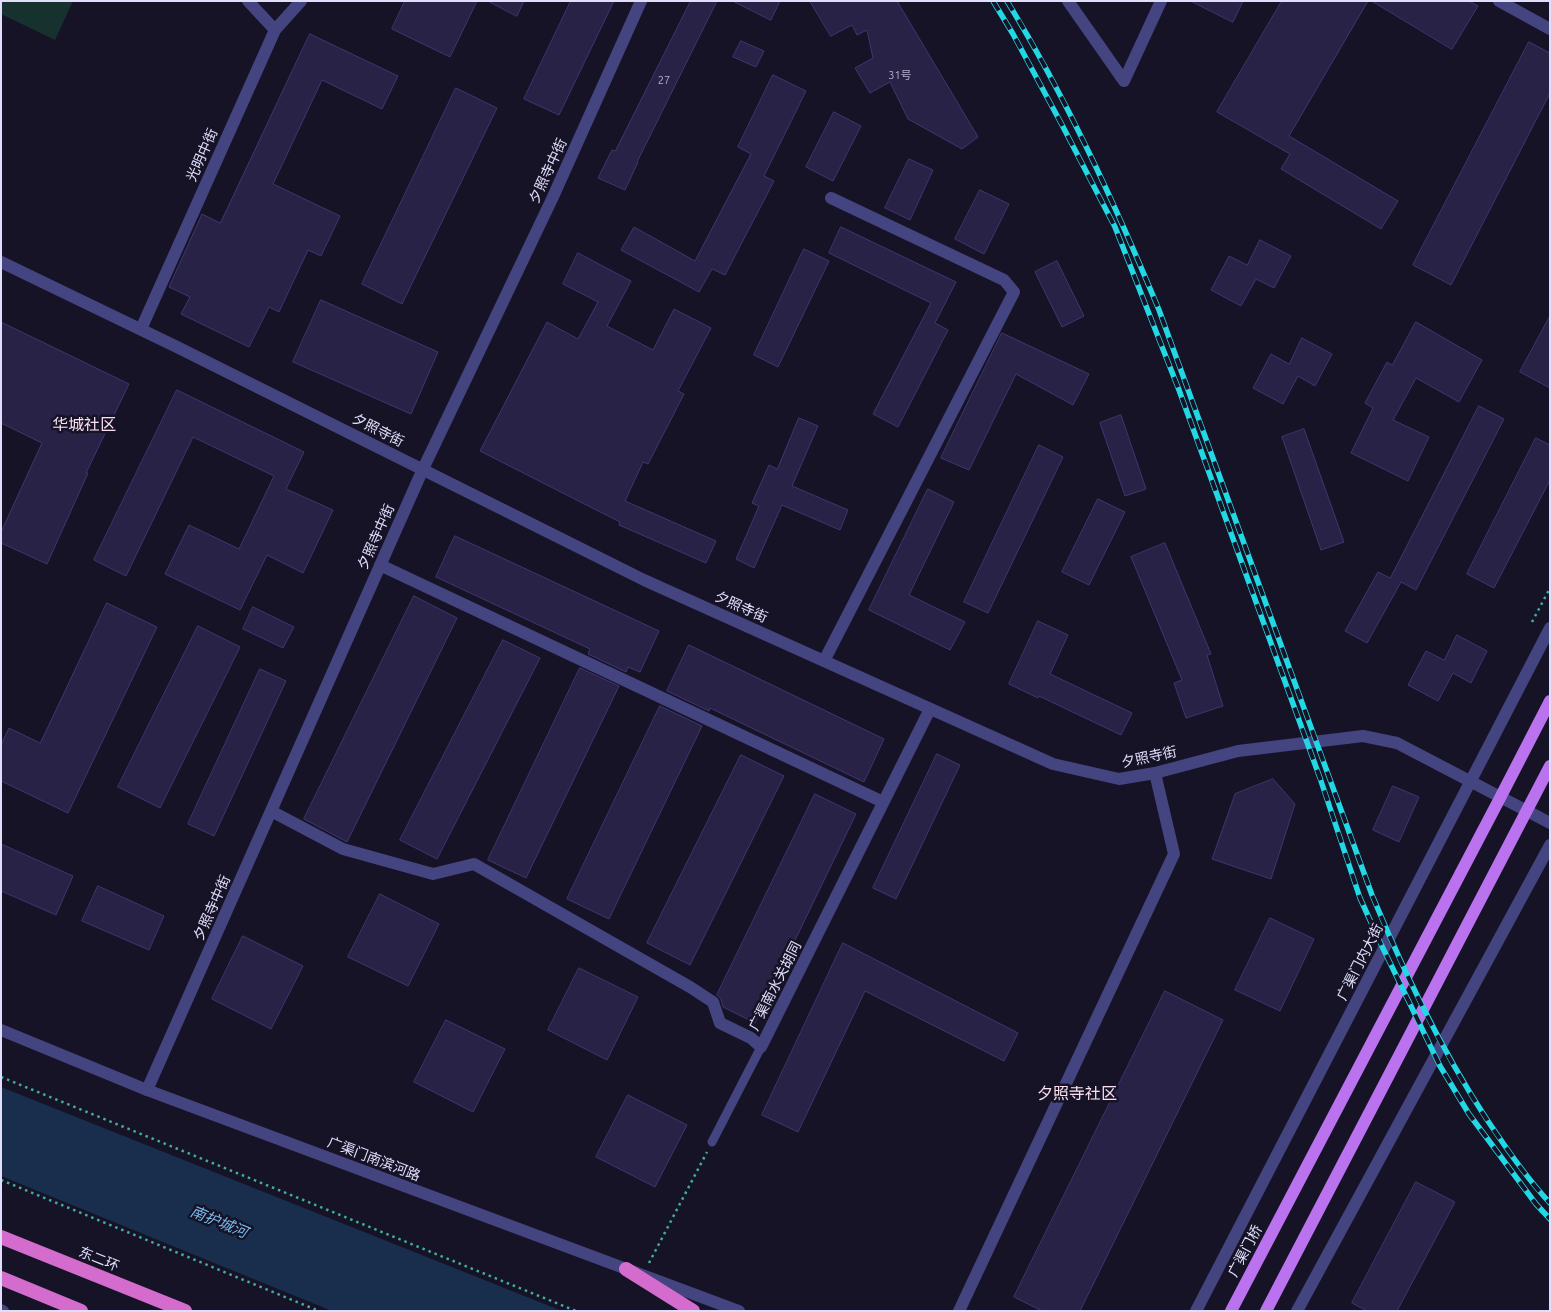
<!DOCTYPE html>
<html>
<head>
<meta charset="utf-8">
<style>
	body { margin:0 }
	#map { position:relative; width:1551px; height:1312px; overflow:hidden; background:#161327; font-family:Ubuntu,sans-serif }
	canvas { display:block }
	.frame { position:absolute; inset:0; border:2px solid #e0defb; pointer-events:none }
</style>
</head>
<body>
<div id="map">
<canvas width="1551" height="1312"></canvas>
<div class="frame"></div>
</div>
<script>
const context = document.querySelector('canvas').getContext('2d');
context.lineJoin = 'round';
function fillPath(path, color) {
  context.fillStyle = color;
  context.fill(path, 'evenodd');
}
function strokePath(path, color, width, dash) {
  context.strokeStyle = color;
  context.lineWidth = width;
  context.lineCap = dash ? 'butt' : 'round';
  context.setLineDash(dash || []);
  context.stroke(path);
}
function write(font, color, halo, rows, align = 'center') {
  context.font = font + ' Ubuntu,"Noto Sans SC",sans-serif';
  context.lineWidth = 5;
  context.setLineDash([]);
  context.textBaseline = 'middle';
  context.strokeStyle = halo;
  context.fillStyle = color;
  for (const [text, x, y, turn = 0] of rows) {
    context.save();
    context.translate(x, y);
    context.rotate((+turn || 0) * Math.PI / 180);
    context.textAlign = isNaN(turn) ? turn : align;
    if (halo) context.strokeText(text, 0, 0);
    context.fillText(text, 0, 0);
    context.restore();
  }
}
fillPath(new Path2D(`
	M1,1H73L55,40L1,14Z`), '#17312f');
fillPath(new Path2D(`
	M1,1087L562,1311H332L1,1176Z`), '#182e4c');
const building = new Path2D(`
	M405,1H477L450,57L392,29Z
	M488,1H524L517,16Z
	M571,1H614L559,115L524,99Z
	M691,1H717L637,162H638L625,190L598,178L612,150L615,151Z
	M733,1H780L771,20Z
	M810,1H897L978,137L962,149L908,119L890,82L870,93L855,68L873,58L867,30L857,35L852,25L831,36Z
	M1191,1H1243L1233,22Z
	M1282,1H1368L1289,136L1398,201L1381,229L1281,169L1290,154L1217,112Z
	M1372,1H1469L1478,6L1452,49Z
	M310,34L398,76L382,109L322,80L273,184L340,216L321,256L308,250L279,312L269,307L249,347L181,314L190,297L169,287L202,214L220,223Z
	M741,41L764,51L756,67L733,57Z
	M1529,42L1550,53V93L1451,285L1413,265Z
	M773,75L806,91L764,176L774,181L725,275L712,269L699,292L621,250L634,227L695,261L751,154L738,147Z
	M456,88L497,108L402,304L362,284Z
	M834,112L861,126L833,181L806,167Z
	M909,159L933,170L910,220L885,208Z
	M980,190L1009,204L984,254L955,239Z
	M841,227L956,282L935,323L948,330L898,427L873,414L931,303L829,253Z
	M1260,240L1291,256L1274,288L1256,279L1241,306L1211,290L1229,256L1247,265Z
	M804,249L829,261L778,367L754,355Z
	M578,253L631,281L607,326L653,350L674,309L711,328L678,391L684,394L648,464L643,462L625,501L716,541L706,563L619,525L620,522L480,451L547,322L578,339L598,302L563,284Z
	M1057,261L1084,316L1062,327L1035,272Z
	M321,300L438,352L411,414L293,362Z
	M1550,316V388L1520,372Z
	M1,322L129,384L86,473H88L47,564L1,543V532L42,443L1,423Z
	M1416,322L1482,360L1459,402L1416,378L1393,420L1429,437L1408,481L1351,453L1373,408L1365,403L1387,362L1392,365Z
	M1002,333L1089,374L1073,405L1016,374L969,470L941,458Z
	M1302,338L1332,354L1315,386L1298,376L1283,404L1253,388L1271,354L1289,364Z
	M177,390L304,452L286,489L333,510L303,573L267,555L240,610L165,574L189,525L239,549L274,476L193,437L126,576L94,560Z
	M1479,406L1504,419L1416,590L1401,582L1367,643L1345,631L1378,572L1390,578Z
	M1121,415L1146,489L1125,496L1100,423Z
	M799,418L818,426L792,486L848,510L840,530L782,505L754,568L736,559L759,506L752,503L769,465L777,469Z
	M1304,429L1344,542L1321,550L1282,437Z
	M1536,438L1550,445V480L1494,588L1467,574Z
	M1039,445L1063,457L988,613L964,602Z
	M928,489L954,502L909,595L965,622L950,650L869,610Z
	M1098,499L1125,512L1089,585L1062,572Z
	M455,536L659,631L640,672L628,667L626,672L588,654L590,649L436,577Z
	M1165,543L1211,654L1207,655L1223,706L1186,718L1174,683L1182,680L1131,557Z
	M414,596L457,618L347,842L304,819Z
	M107,603L157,627L68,813L1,781V745L9,728L40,743Z
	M253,607L294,627L283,648L243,629Z
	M1038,621L1068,635L1050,674L1132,713L1121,735L1039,696L1038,698L1009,684Z
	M198,626L240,647L160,808L118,787Z
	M1457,635L1487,651L1471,683L1453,673L1438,701L1408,685L1426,651L1444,660Z
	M503,640L540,658L437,859L400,840Z
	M689,645L884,739L864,782L710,708L709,711L667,691Z
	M580,668L619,686L526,878L488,860Z
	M260,669L286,681L214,836L188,824Z
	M660,706L702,726L609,919L567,899Z
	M937,754L960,765L896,899L873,888Z
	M741,755L784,776L690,965L647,943Z
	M1273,779L1295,804L1271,879L1212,859L1235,794Z
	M1393,786L1419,797L1399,842L1373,830Z
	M815,794L856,814L755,1023L723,1007L721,999L717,995Z
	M1,844L73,876L56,915L1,891Z
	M98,886L164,916L149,950L82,921Z
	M380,894L439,924L408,986L348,957Z
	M1270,918L1314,939L1280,1011L1235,990Z
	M243,936L303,966L271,1029L212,999Z
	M843,943L1018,1033L1004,1061L865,991L798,1132L762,1115Z
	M579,968L638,997L607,1060L548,1030Z
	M1165,991L1223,1020L1080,1311H1042L1014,1297Z
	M446,1020L505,1049L473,1112L414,1082Z
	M628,1095L687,1125L655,1187L596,1157Z
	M1416,1182L1455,1202L1397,1311H1367L1352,1303Z`);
fillPath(building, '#282246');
strokePath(building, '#40366f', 1);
strokePath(new Path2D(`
	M1532,622L1550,588
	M1,1077L576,1311
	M1,1180L319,1311
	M649,1263L707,1152`), '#3fada3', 2.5, [2.5, 4]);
strokePath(new Path2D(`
	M712,1142L761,1047`), '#444481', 9);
strokePath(new Path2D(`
	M1068,1L1124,81L1161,1
	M1499,1L1550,29
	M275,30L301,1
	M141,329L275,30L248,1
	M380,565L883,802
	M824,661L1014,292L1004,280L831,198
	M271,811L343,849L433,874L474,864L690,987L713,1002L720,1023L751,1038L761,1047L930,709
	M147,1090L423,469L552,199L641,1
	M959,1311L1174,854L1155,773`), '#444481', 12);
strokePath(new Path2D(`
	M1,262L177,347L644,580L1053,764L1119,779L1155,773L1238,751L1363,736L1397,743L1550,823
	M1,1030L147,1090L739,1311
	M1,1310L3,1311
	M1196,1311L1550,628
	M1297,1311L1550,845`), '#444481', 12);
strokePath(new Path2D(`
	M1231,1311L1500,798L1550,701
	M1266,1311L1550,766`), '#bb72ee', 12);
strokePath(new Path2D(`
	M1,1237L185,1311
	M626,1269L693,1311
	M1,1278L81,1311`), '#d46ccd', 14);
const rail = new Path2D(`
	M993,1L1013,34L1061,123L1115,227L1179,390L1320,778L1360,898L1379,940L1440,1066L1469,1114L1536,1204L1550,1219
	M1007,1C1067,99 1115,204 1159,310L1372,895C1408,982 1450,1069 1505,1146C1519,1166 1533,1185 1550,1203`);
strokePath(rail, '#21d8e4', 5.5);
strokePath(rail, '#161327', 4, [11]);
write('11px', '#b2afce', null, [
	["31号",900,75],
	["27",664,80]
]);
write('14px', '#e0defb', '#161327', [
	["光明中街",202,155,-66],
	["夕照寺中街",548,171,-65],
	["夕照寺街",378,430,27],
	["夕照寺中街",376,537,-66],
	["夕照寺街",741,607,24],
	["夕照寺街",1149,757,-12],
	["夕照寺中街",212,908,-66],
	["广渠门内大街",1360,962,-63],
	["广渠南水关胡同",775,986,-63],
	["广渠门南滨河路",374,1159,21],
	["广渠门桥",1245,1251,-62],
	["东二环",99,1259,22]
]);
write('italic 15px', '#78bcef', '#161327', [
	["南护城河",219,1222,22]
]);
write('16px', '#fbe0f2', '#161327', [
	["华城社区",84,425],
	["夕照寺社区",1077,1094]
]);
</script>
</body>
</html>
